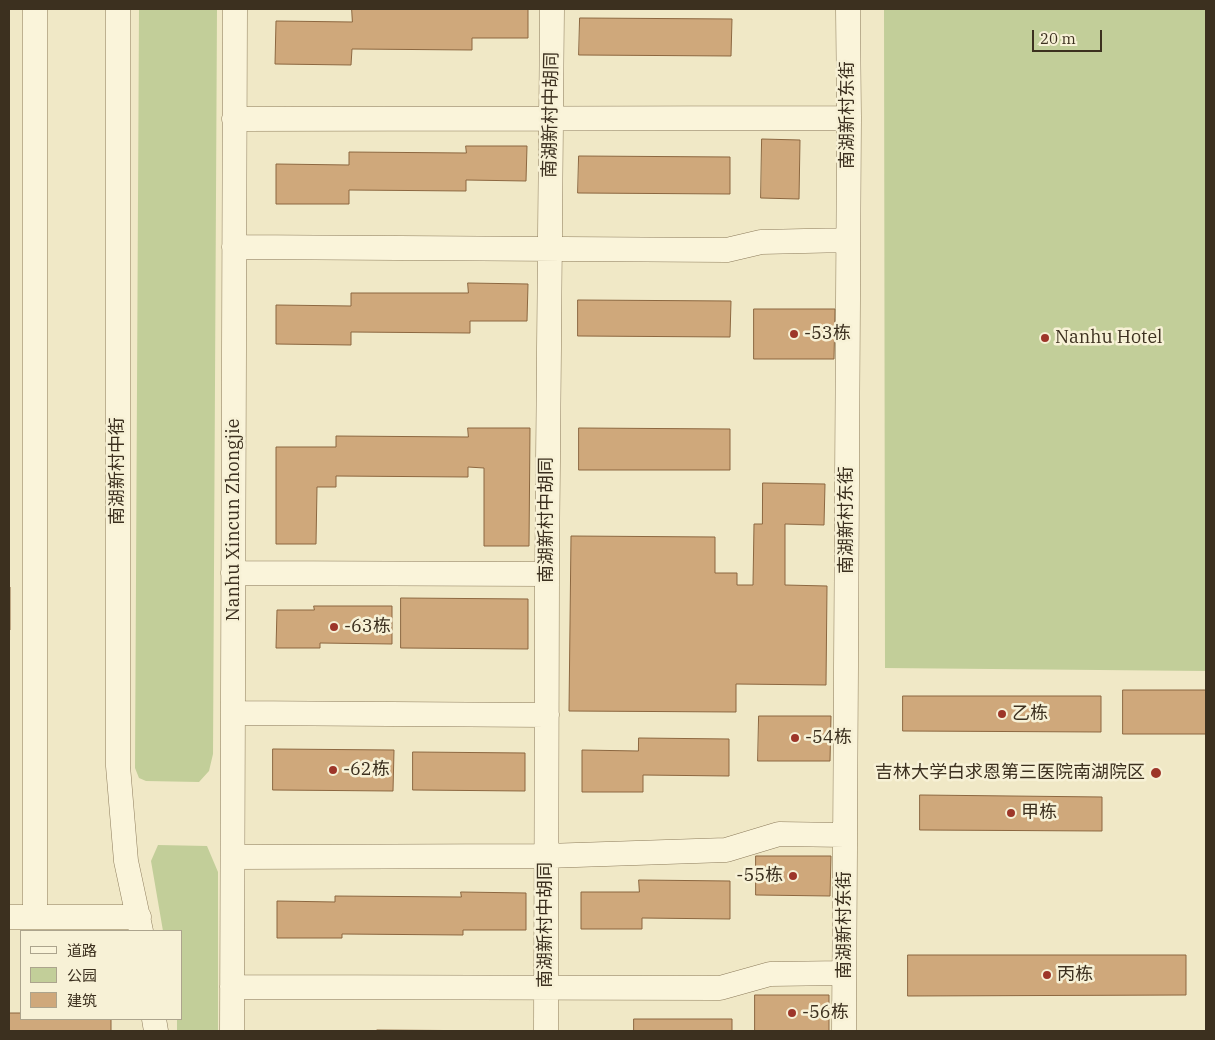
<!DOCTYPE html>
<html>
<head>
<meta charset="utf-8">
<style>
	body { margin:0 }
	#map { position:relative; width:1215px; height:1040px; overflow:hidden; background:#f0e8c6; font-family:"IBM Plex Serif","Noto Sans SC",serif }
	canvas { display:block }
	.frame { position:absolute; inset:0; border:10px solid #3c301f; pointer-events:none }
	.legend { position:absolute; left:20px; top:930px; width:162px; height:90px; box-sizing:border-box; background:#f7f1d6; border:1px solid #aca48d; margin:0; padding:6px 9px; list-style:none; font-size:15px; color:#3c301f }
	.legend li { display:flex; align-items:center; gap:10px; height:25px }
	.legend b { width:25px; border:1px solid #aca48d }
	.scale { position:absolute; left:1032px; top:30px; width:70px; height:22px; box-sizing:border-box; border:2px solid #3c301f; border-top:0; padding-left:6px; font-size:15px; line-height:18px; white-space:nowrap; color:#3c301f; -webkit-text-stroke:4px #f7f1d6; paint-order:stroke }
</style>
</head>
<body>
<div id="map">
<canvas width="1215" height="1040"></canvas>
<div class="frame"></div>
<ul class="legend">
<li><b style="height:6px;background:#faf4da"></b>道路</li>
<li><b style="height:14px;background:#c2ce99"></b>公园</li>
<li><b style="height:14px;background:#cfa87b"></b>建筑</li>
</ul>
<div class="scale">20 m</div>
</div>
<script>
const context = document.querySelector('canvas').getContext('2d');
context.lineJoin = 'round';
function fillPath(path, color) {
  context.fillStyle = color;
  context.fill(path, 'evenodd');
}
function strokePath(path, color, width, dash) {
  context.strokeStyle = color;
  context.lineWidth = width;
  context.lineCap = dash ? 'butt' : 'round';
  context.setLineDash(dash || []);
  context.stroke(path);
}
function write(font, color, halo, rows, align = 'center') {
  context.font = font + ' "IBM Plex Serif","Noto Sans SC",serif';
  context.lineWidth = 5;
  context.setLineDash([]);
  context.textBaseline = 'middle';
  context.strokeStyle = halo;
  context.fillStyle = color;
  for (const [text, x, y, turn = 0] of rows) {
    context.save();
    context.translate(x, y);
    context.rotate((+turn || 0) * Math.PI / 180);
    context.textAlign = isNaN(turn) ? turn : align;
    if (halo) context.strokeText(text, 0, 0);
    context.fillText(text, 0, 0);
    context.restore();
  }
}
fillPath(new Path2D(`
	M139,9H217L213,754L209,771L199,782L146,781L139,778L135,768Z
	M884,9H1206V671L885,668Z
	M158,845L207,846L218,872V1031H177V1019H181V931H163L151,861Z`), '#c2ce99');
const building = new Path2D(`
	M352,9H528V38H472V50L352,49L351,65L275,64L276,21L352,22Z
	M580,18L732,19L731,56L579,55Z
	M762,139L800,140L799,199L761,198Z
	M466,146H527L526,181L466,180V191L349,190V204H276V164L349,165V152L466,153Z
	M579,156L730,157V194L578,193Z
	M468,283L528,284L527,321H470V333L351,332V345L276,344V305L351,306V293H468Z
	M578,300L731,301L730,337L578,336Z
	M754,309H835L834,359H754Z
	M468,428H530L529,546H484V468L468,467V477L336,476V487H317L316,544H276V447H336V436L468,437Z
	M579,428L730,429V470H579Z
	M763,483L825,484L824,525L785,524V585L827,586L826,685L736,684V712L569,711L571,536L715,537V573H737V585H753L754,524H762Z
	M9,587H10V630H9Z
	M401,598L528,599V649L401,648Z
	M314,606H392V644L320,643V648H276L277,610H314Z
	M1123,690H1206V734H1123Z
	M903,696H1101V732L903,731Z
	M759,716H831L830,761H758Z
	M639,738L729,739V776L643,775V792H582V750L638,751Z
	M273,749L394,750L393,791L273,790Z
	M413,752L525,753V791L413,790Z
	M920,795L1102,797V831L920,830Z
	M756,856H831L830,896L756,895Z
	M639,880L730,881V919L642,918V929H581V892H639Z
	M461,892L526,893V930H463V935L342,934V938H277V901L335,902V896L461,897Z
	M908,955H1186V995L908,996Z
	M755,995H829V1031H755Z
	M9,1013H21V1019H111V1031H9Z
	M634,1019H732V1031H634Z
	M377,1030L510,1031H377Z`);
fillPath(building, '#cfa87b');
strokePath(building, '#8c6740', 1);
const minor = new Path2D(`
	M118,9V766L126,861L141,931
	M234,119L849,118
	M234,247L727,250L761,242L848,240
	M233,573L547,574
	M233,713L547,715
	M233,857L546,856L726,850L779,834L845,835
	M9,917H139
	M35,917V9
	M232,987L720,988L770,974L844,973
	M154,1019L156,1031
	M232,1031L235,9
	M546,1031L547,574L552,9
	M844,1031L849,118L848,9`);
strokePath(minor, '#8c7b5b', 25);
strokePath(minor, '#faf4da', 24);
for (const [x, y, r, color] of [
	[794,334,5,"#9d3629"],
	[1045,338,5,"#9d3629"],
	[334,627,5,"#9d3629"],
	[1002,714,5,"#9d3629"],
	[795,738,5,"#9d3629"],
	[333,770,5,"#9d3629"],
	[1156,773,6,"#9d3629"],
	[1011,813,5,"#9d3629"],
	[793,876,5,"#9d3629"],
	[1047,975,5,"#9d3629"],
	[792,1013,5,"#9d3629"]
]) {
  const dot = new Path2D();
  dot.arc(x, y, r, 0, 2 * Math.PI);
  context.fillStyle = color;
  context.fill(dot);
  strokePath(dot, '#f7f1d6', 2);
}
write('18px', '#3c301f', '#f7f1d6', [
	["南湖新村中胡同",551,115,-89],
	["南湖新村东街",848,115,-90],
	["南湖新村中街",118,471,-90],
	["Nanhu Xincun Zhongjie",234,520,-90],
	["南湖新村中胡同",547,520,-90],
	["南湖新村东街",847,520,-90],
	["南湖新村中胡同",546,925,-90],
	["南湖新村东街",845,925,-90]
]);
write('18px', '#3c301f', '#f7f1d6', [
	["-53栋",804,334],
	["Nanhu Hotel",1055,338],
	["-63栋",344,627],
	["乙栋",1012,714],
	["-54栋",805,738],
	["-62栋",343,770],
	["吉林大学白求恩第三医院南湖院区",1145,773,"right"],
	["甲栋",1021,813],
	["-55栋",783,876,"right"],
	["丙栋",1057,975],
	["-56栋",802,1013]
], 'left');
</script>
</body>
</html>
